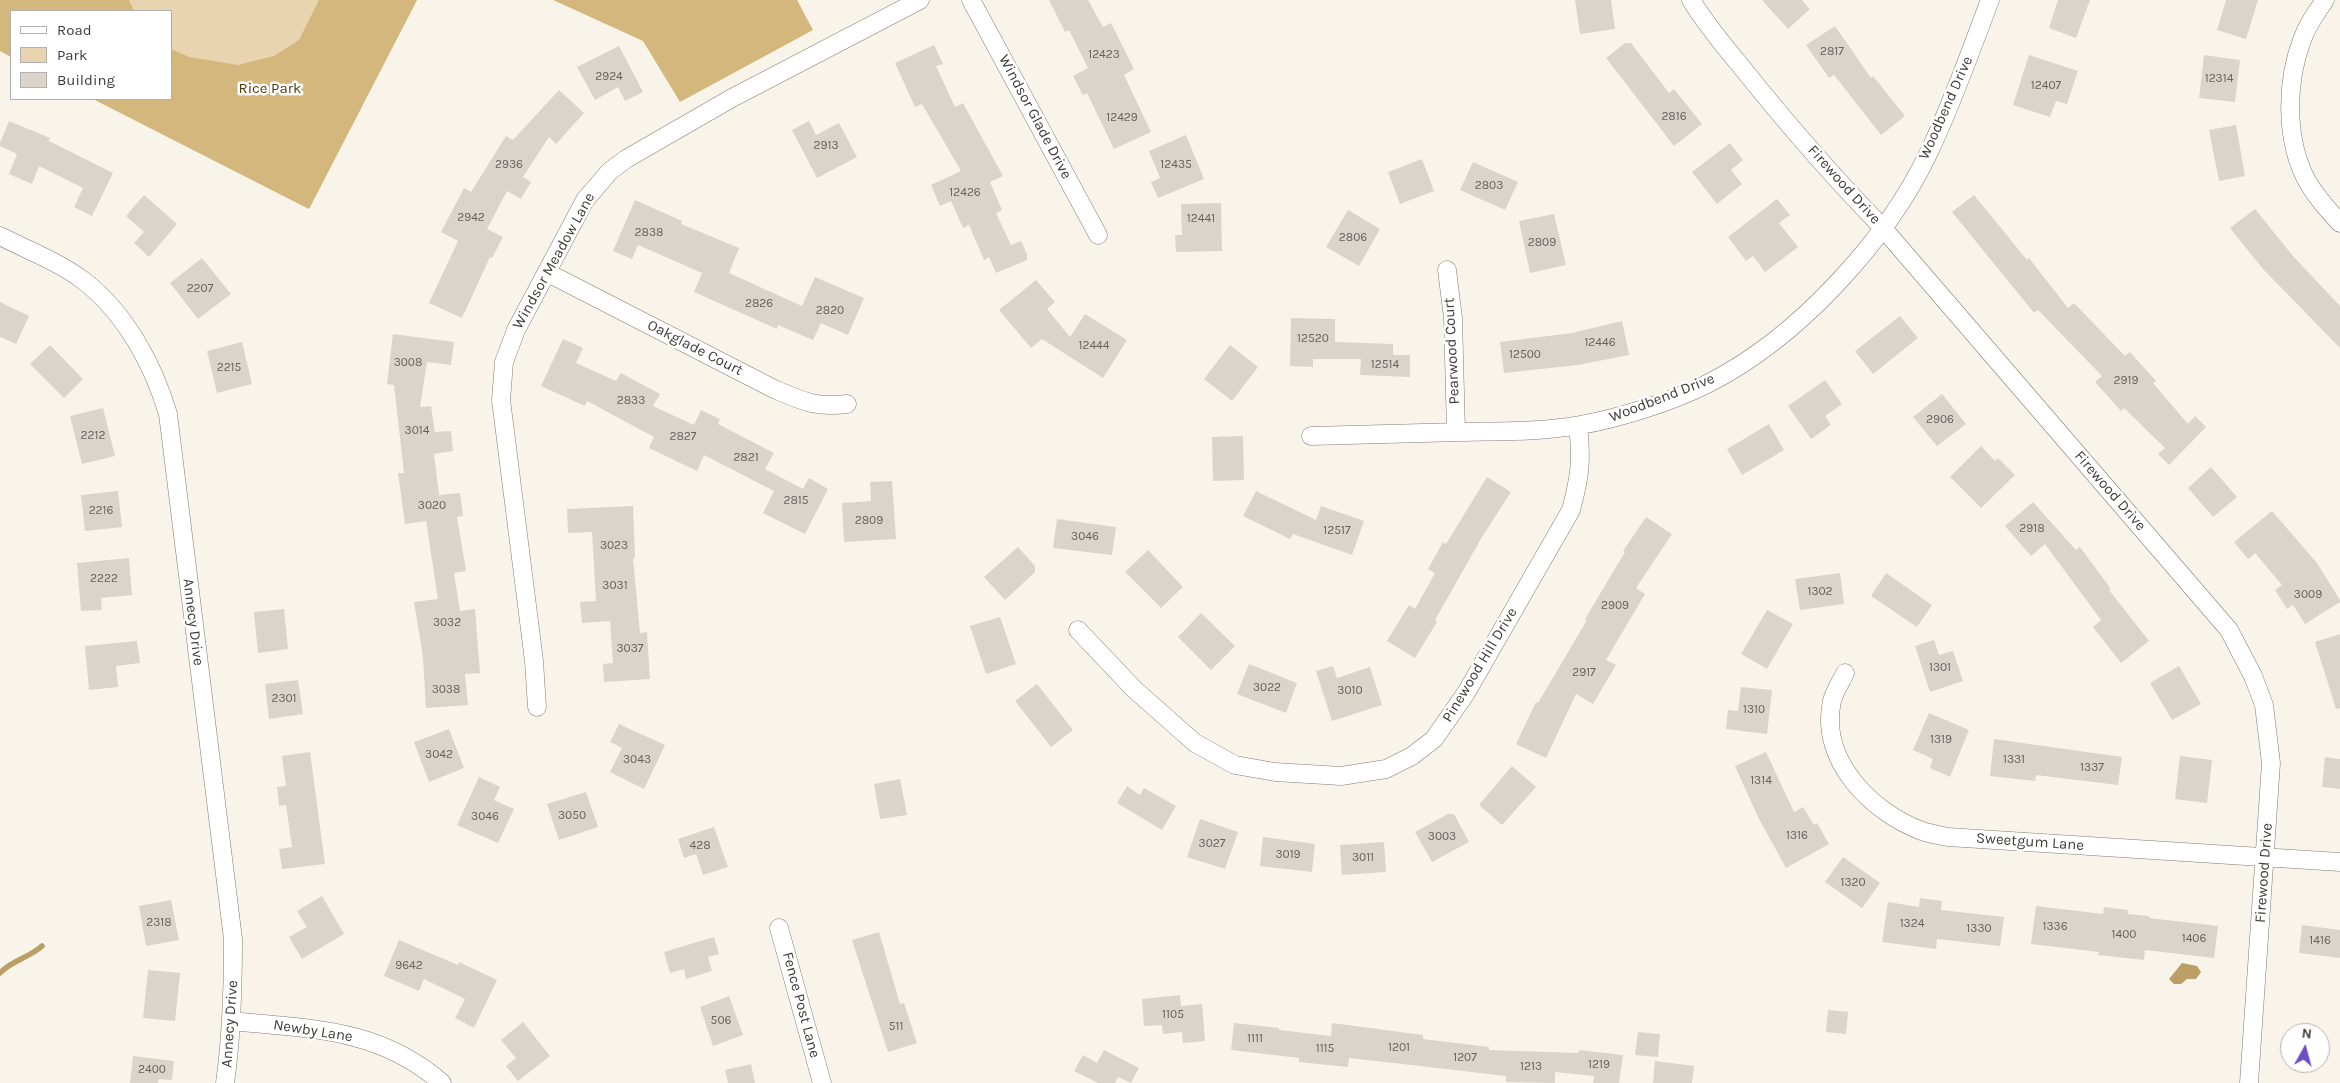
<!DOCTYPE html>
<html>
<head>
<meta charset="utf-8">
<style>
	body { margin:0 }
	#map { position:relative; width:2340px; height:1083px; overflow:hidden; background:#f9f4ea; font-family:Karla,sans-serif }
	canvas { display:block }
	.legend { position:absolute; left:10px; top:10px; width:162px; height:90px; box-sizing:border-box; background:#fff; border:1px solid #b2b1af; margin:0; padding:6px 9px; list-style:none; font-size:15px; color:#3e3c38 }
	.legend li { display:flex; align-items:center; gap:10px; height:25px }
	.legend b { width:25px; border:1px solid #b2b1af }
	.north { position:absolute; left:2280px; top:1023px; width:50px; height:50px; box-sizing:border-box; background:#fff; border:1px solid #b2b1af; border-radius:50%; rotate:7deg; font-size:14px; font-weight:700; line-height:20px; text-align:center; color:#3e3c38 }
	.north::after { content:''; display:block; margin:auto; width:18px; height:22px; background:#6e4cc5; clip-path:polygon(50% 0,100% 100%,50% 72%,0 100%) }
</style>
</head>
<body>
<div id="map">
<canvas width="2340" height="1083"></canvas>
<ul class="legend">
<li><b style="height:6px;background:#fff"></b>Road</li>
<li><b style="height:14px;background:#e8d5af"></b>Park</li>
<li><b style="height:14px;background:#dad5cb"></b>Building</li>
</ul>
<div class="north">N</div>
</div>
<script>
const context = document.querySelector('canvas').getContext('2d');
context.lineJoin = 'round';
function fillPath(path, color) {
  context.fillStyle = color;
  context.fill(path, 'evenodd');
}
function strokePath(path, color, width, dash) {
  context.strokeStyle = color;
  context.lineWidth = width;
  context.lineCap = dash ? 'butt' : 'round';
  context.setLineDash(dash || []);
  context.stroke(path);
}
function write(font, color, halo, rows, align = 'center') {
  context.font = font + ' Karla,sans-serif';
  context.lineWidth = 5;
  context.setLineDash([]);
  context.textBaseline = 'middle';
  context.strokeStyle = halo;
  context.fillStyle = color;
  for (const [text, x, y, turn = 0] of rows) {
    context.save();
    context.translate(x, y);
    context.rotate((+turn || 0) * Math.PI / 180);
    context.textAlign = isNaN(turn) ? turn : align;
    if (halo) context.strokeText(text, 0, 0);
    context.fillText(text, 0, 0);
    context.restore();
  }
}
fillPath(new Path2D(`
	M0,0H417L309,209L93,99H171V11H11V57L0,51Z`), '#e8d5af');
fillPath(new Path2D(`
	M0,0H129L134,11H11V57L0,51Z
	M319,0H417L309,209L93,99H171V49L189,57L238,65L274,56L299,40Z
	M553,0H797L813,30L680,102L643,41Z`), '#d3b77d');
fillPath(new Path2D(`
	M2182,963L2197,966L2201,972L2196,979H2187L2181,984H2174L2169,979Z`), '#bb9f66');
strokePath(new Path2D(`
	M0,973C12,960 29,958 42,946`), '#bb9f66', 5.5);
fillPath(new Path2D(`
	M1049,0H1088L1103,27L1111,23L1134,69L1124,75L1151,132L1114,149L1087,93L1083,95L1073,76L1088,68L1069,30L1065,32Z
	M1575,0H1611L1615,29L1580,34Z
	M1762,0H1802L1810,9L1788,29Z
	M2058,0H2090L2076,38L2049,28Z
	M2226,0H2258L2246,39L2217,30Z
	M1835,26L1871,78L1873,76L1905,116L1881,135L1834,75L1829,78L1806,45Z
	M1625,43H1631L1669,93L1674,89L1702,124L1674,146L1606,58Z
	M934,45L943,64L936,66L955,107L963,103L1003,176L990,182L1002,210L996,213L1011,245L1021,241L1027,254V260L996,273L989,257L984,260L969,225L963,228L951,201L940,206L931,185L961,171L922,104L915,107L895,63Z
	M619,46L643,92L625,101L618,87L595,100L577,67Z
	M2029,55L2078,71L2067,104L2056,101L2050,117L2013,105Z
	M2204,55L2240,60L2235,102L2199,98Z
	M559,90L584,113L556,144L549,137L523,177L531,182L521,199L507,191L487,229L503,237L492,258L490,257L462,318L429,303L458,241L441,232L464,188L471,192L506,136L513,140Z
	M9,121L50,138L49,141L113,173L92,216L74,207L83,188L39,166L32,184L9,174L17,154L0,146V143Z
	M809,121L816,135L839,123L857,157L817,178L792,130Z
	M2236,125L2245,176L2219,181L2209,130Z
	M1186,135L1204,179L1158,198L1151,182L1160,178L1149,151Z
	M1730,143L1743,160L1731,170L1742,184L1717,204L1692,172Z
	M1422,159L1434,191L1400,204L1388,172Z
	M1473,162L1518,182L1505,210L1460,190Z
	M144,195L177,224L149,257L134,243L144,232L126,216Z
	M1974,195L2027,260L2029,258L2068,308L2074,303L2125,356L2130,352L2156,381L2153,383L2188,424L2195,416L2206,427L2169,465L2158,454L2165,448L2124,408L2121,411L2095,382L2102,376L2038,310L2034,313L1952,212Z
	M1777,199L1790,215L1779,223L1798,247L1765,272L1753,256L1746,261L1728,237Z
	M635,200L682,221L681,224L739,248L729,273L802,306L815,277L864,298L848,335L821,323L813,340L778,325L777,329L694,292L702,273L638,245L632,259L613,251Z
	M1221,203L1222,251L1176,252L1175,235H1182L1181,204Z
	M2255,209L2293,256L2340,306V348L2263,269L2230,228Z
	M1348,210L1380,229L1359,266L1326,247Z
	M1554,214L1566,265L1530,273L1519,221Z
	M202,258L231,294L198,319L170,283Z
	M1036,280L1055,302L1047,309L1070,337L1085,314L1127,340L1103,378L1042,339L1031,348L999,310Z
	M0,302L29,316L16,344L0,337Z
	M1900,316L1918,338L1873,374L1855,351Z
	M1291,318L1335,319V342L1393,344V355H1410V377L1360,375L1361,359H1313V367L1290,366Z
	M1622,321L1629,355L1578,365L1504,373L1500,342L1572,333Z
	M393,334L454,342L451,365L427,362L420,407L431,406L435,432L451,431L453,451L434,454L439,495L460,493L463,516L457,517L466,571L454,573L460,611L475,609L480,673L465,674L468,705L426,708L423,657L414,602L438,599L426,521L405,524L398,473H404L394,385L387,384Z
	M563,339L583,348L576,363L616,381L621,373L660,394L653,406L694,425L701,410L720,419L718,424L774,453L765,469L803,489L809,478L828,489L805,534L763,513L774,491L704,455L697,471L649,448L654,437L587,401L585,406L541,386Z
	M242,342L252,384L217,393L207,351Z
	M50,345L83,379L64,398L30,364Z
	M1230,345L1258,367L1232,401L1204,379Z
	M1825,380L1842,404L1825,416L1831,425L1811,439L1788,406Z
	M1942,394L1966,424L1937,446L1913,417Z
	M103,408L115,456L82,464L70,416Z
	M1769,424L1784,450L1742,475L1727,449Z
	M1243,436L1244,480L1213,481L1212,437Z
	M1981,446L1995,461L1998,458L2015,475L1981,508L1950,477Z
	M2211,467L2237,497L2213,517L2188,488Z
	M1487,477L1511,492L1482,537L1435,620L1437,622L1415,658L1387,641L1409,605L1415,609L1435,573L1428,569L1443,542L1446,544Z
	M892,481L896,539L844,542L842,503L871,501L870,482Z
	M118,491L122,527L85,531L81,495Z
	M1256,491L1316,520L1321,506L1364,521L1352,555L1293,534L1290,539L1243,516Z
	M2033,502L2076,550L2080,547L2111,589L2109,590L2149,641L2121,663L2093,627L2101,620L2045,544L2031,556L2005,526Z
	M633,506L635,558H633L640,633L647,632L650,679L604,682L603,664L613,663L610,621L582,623L580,602L596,601L592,532L568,533L567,509Z
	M2272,511L2317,563L2340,600V602L2305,624L2293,605L2287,609L2275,590L2282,585L2255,553L2248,559L2234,542Z
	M1646,517L1672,534L1636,588L1645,594L1606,660L1616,665L1593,704L1576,694L1546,758L1516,744L1536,702L1538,703L1587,620L1585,619L1625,552L1623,551Z
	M1057,519L1116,527L1112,555L1053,548Z
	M1018,547L1035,566V572L1005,600L984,577Z
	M1148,550L1183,587L1161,608L1125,572Z
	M129,558L132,595L101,598L102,610L81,611L77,563Z
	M1840,573L1844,604L1800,610L1795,579Z
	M1886,573L1932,605L1917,627L1871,596Z
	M284,609L288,649L258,653L254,612Z
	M1767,610L1793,624L1767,669L1741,654Z
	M1201,613L1235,646L1211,670L1178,637Z
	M1000,617L1016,664L986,674L970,626Z
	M2340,634V708L2336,709L2315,642Z
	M1934,640L1939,655L1953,651L1963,681L1930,692L1915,646Z
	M137,641L140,663L116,666L118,687L89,690L85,646Z
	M1249,664L1297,683L1286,713L1237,694Z
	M1333,666L1337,678L1370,667L1382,705L1332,721L1316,671Z
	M2179,666L2201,704L2172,720L2150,683Z
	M298,680L303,714L269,719L265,684Z
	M1037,684L1073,730L1051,747L1015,701Z
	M1741,687L1772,690L1767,734L1726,729L1728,710L1738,711Z
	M1929,713L1969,730L1950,777L1930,768L1933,759L1913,750Z
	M619,724L665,745L644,789L610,772L622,748L610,742Z
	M449,729L464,768L429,782L414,742Z
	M1994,739L2122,757L2118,785L2036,775L2035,781L1990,776Z
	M310,752L325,864L282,869L279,849L292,847L286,805L279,806L277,787L286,786L282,756Z
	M1766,752L1794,812L1803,807L1814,825L1817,823L1829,844L1786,868L1758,817L1735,766Z
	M2180,756L2212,760L2207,803L2175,799Z
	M2325,757L2340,759V789L2322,787Z
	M1512,766L1536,787L1502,825L1479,805Z
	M479,777L500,787L494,800L514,809L498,843L457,825Z
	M900,779L907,815L880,819L874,784Z
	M1127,786L1140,795L1144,788L1176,806L1162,830L1117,803Z
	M586,792L598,827L559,840L547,804Z
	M1448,814H1454L1469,842L1432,862L1415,832Z
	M1200,819L1238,832L1225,869L1187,857Z
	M714,827L728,867L703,875L696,854L684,858L678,839Z
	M1263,837L1315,844L1312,872L1260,866Z
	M1384,842L1386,872L1342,875L1340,845Z
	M1843,857L1880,883L1862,908L1825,882Z
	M322,896L344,934L302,959L289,937L307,927L297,911Z
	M1920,898L1942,901L1941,910L2004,917L2000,946L1937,939L1936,949L1882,942L1888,902L1919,907Z
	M171,900L179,940L146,946L139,906Z
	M2036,906L2103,914L2104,907L2128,910V914L2149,916V918L2218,926L2214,958L2145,950L2144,960L2098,955L2099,952L2031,944Z
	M2302,925L2340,930V958L2299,953Z
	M879,932L900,1004L904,1003L917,1043L888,1052L852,940Z
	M714,937L719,954L708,957L712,971L686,979L684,969L670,973L664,952Z
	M399,940L458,965L459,962L497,980L474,1028L455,1018L465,999L424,979L419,991L384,976Z
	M148,970L180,973L175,1021L143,1018Z
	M1180,995L1181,1006L1202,1004L1205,1041L1183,1043L1182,1032L1163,1034L1162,1025L1144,1026L1142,999Z
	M729,996L743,1035L713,1046L700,1007Z
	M1828,1010L1848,1012L1846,1034L1826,1032Z
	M523,1022L550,1056L518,1081L506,1066L516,1058L501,1040Z
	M1234,1023L1279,1028V1030L1331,1036L1332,1023L1423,1035V1039L1489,1047V1050L1579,1053V1050L1623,1055L1619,1083H1593L1594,1076L1555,1072V1083L1506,1082V1076L1420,1066L1349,1058L1348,1067L1299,1062V1058L1231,1050Z
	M1638,1032L1660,1034L1658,1057L1635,1055Z
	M1104,1050L1139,1068L1131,1083L1118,1077L1115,1083H1098L1074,1071L1083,1055L1097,1063Z
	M133,1056L174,1061L172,1080L159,1079L158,1083H130Z
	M1655,1061L1694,1066L1692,1083H1653Z
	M751,1064L755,1083H728L725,1070Z`), '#dad5cb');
const street = new Path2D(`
	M971,0L1098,235
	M1691,0C1710,31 1734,57 1756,85C1796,134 1838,182 1882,227L2229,630L2253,676L2264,705L2271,763L2249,1083
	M2325,0C2316,13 2307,25 2302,40C2286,82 2285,140 2307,181C2316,197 2328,210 2340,223
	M0,236C27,250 59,262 84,281C126,314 153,364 168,414L233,939C233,988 232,1035 225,1083
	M1447,270L1453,318L1456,432
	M548,273L774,389C802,401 816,408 847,404
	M1311,436C1361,435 1412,433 1463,432C1502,431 1541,432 1580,425C1617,419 1674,401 1707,384C1797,339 1888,240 1930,150C1953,101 1971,50 1990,0
	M1078,630L1134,689L1195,743L1235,765L1275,772L1341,776L1386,769L1412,756L1434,739L1466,693L1571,510C1580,476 1582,461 1578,426
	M1845,673C1841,682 1834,692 1832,701C1819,760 1871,812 1922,831C1930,834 1939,835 1948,837L2340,862
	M537,707L534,661L501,400L504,362L516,330L585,200L610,171L626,159L732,98L920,0
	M779,928L822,1083
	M232,1021C311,1029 379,1028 442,1083`);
strokePath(street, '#807c73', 19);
strokePath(street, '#fff', 18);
write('12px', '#65625d', null, [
	["2817",1832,52],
	["12423",1104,55],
	["2924",609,77],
	["12314",2219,79],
	["12407",2046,86],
	["2816",1674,117],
	["12429",1122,118],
	["2913",826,146],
	["2936",509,165],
	["12435",1176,165],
	["2803",1489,186],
	["12426",965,193],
	["2942",471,218],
	["12441",1201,219],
	["2838",649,233],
	["2806",1353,238],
	["2809",1542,243],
	["2207",200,289],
	["2826",759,304],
	["2820",830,311],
	["12520",1313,339],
	["12446",1600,343],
	["12444",1094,346],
	["12500",1525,355],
	["3008",408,363],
	["12514",1385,365],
	["2215",229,368],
	["2919",2126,381],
	["2833",631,401],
	["2906",1940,420],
	["3014",417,431],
	["2212",93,436],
	["2827",683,437],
	["2821",746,458],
	["2815",796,501],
	["3020",432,506],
	["2216",101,511],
	["2809",869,521],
	["2918",2032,529],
	["12517",1337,531],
	["3046",1085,537],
	["3023",614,546],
	["2222",104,579],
	["3031",615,586],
	["1302",1820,592],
	["3009",2308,595],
	["2909",1615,606],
	["3032",447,623],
	["3037",630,649],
	["1301",1940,668],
	["2917",1584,673],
	["3022",1267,688],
	["3038",446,690],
	["3010",1350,691],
	["2301",284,699],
	["1310",1754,710],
	["1319",1941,740],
	["3042",439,755],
	["3043",637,760],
	["1331",2014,760],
	["1337",2092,768],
	["1314",1761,781],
	["3050",572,816],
	["3046",485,817],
	["1316",1797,836],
	["3003",1442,837],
	["3027",1212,844],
	["428",700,846],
	["3019",1288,855],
	["3011",1363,858],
	["1320",1853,883],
	["2318",159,923],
	["1324",1912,924],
	["1336",2055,927],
	["1330",1979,929],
	["1400",2124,935],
	["1406",2194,939],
	["1416",2320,941],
	["9642",409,966],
	["1105",1173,1015],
	["506",721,1021],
	["511",896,1027],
	["1111",1255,1039],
	["1201",1399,1048],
	["1115",1325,1049],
	["1207",1465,1058],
	["1219",1599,1065],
	["1213",1531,1067],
	["2400",152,1070]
]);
write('15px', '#4c3908', '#fff', [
	["Rice Park",270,89]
]);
write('15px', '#3e3c38', '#fff', [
	["Woodbend Drive",1946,108,-66],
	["Windsor Glade Drive",1035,117,62],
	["Firewood Drive",1844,185,48],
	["Windsor Meadow Lane",554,261,-61],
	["Oakglade Court",695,348,27],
	["Pearwood Court",1452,351,-93],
	["Woodbend Drive",1662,398,-21],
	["Firewood Drive",2110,491,49],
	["Annecy Drive",193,622,83],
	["Pinewood Hill Drive",1480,665,-59],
	["Sweetgum Lane",2030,842,4],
	["Firewood Drive",2264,873,-86],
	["Fence Post Lane",801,1005,75],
	["Annecy Drive",230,1024,-86],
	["Newby Lane",313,1031,9]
]);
</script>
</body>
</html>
